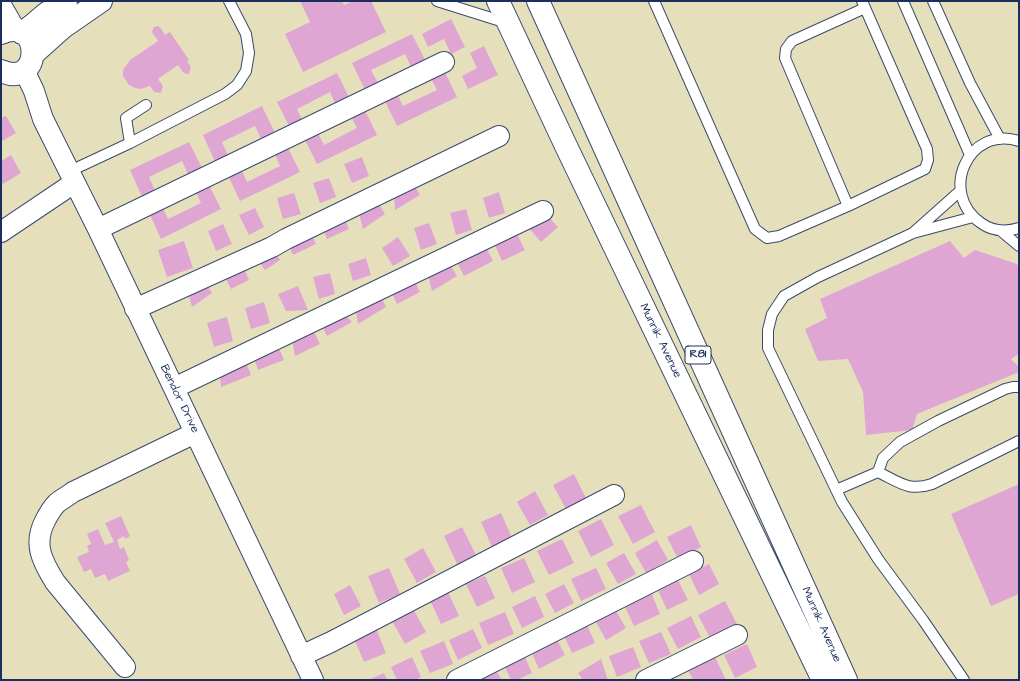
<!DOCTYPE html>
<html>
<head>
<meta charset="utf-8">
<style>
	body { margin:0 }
	#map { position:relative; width:1020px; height:681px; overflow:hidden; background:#e5e0bb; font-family:"Architects Daughter",sans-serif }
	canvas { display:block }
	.frame { position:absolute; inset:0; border:2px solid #1b2f5e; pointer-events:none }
</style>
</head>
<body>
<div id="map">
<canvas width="1020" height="681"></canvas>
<div class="frame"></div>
</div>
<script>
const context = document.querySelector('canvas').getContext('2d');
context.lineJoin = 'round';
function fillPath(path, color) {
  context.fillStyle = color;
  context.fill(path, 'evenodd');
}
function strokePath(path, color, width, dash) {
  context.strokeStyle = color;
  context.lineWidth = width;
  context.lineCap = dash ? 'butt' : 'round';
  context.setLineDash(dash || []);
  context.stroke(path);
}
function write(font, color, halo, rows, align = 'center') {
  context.font = font + ' "Architects Daughter",sans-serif';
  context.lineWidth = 3;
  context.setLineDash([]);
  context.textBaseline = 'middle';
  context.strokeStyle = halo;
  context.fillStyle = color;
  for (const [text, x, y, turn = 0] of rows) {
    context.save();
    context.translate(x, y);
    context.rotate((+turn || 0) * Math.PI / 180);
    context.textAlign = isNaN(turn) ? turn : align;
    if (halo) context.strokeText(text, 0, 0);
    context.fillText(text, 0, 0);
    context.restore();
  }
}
fillPath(new Path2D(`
	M300,1H342L344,5L353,1H371L386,32L303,72L285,34L310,22Z
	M451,19L465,47L451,54L444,39L428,47L422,34Z
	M157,26L160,27L165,35L170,32L189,60L187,61L191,67L189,74H186L183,72L178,65L158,79L163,86L161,93L154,92L150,86L141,89L135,88L129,85L123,76V70L130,60L158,41L152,32L154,27Z
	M412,34L427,64L413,71L405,54L371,70L380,87L367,94L352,63Z
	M484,46L498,75L468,89L462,76L477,68L470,53Z
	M442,66L457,97L397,126L382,95L395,89L403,106L437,90L428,73Z
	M337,73L352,103L338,110L330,92L297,109L305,126L292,132L277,102Z
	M362,104L377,135L317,164L302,134L315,127L324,145L357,128L348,111Z
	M262,106L277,137L263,143L255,126L222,142L230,160L217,166L203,135Z
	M6,116L16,133L2,141L1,139V118Z
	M189,142L204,172L190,179L182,161L149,177L157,195L144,201L130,170Z
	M285,142L300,172L240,201L226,171L239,164L247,182L280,166L272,148Z
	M11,155L21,173L3,184L1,181V161Z
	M362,157L369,176L352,183L344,164Z
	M329,178L336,197L320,203L313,183Z
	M206,179L221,209L161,239L147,208L160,202L168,219L201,203L193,185Z
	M414,184L420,195L395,210L394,195Z
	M499,192L505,213L489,218L483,198Z
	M294,193L301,214L283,219L277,198Z
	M377,201L385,214L363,229L359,213Z
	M255,208L264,227L249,235L239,215Z
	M466,209L472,230L456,235L450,213Z
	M543,211L558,227L541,242L527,226Z
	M344,217L349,229L327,239L322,227Z
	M429,223L437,244L421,250L414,228Z
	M223,224L232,244L216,251L208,231Z
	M308,228L316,244L293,255L286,239Z
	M516,232L525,250L502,261L494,243Z
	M398,237L410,256L393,266L382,248Z
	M184,241L193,268L167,277L158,250Z
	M950,241L964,258L975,250L1017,264L1019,268V354L1011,359L1019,367V372L917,414L912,430L866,435L863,392L848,359L818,361L805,329L827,318L820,299Z
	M485,245L493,261L464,276L456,260Z
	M272,247L280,260L265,270L257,258Z
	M366,258L371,275L353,281L348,264Z
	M242,264L249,280L231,289L223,274Z
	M451,266L457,276L432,291L427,272Z
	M330,273L335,294L319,299L313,277Z
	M203,278L212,293L192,307L187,289Z
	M414,280L420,292L397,304L391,291Z
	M298,286L308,310L286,311L278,294Z
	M381,297L386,307L358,324L356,312Z
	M264,302L270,323L251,329L245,308Z
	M344,314L352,322L327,336L322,326Z
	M227,317L233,341L214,347L207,323Z
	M312,328L320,344L295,356L292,338Z
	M278,346L284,360L258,370L253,355Z
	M243,355L251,375L221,387L220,375Z
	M574,474L587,500L567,511L553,485Z
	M1019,484V594L991,606L951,514Z
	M535,491L548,515L530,525L517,502Z
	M641,505L655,532L633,544L618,516Z
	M501,513L512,538L492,547L481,522Z
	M121,516L130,536L125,539L124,536L117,540L120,549L124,547L129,560L126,562L130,571L108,581L105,574L95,578L91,569L84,572L77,557L89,552L87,546L91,544L87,534L98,529L105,545L114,542L105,523Z
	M601,519L614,545L591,557L578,531Z
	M691,525L701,547L678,559L667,537Z
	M462,527L477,557L458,566L444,536Z
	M562,539L574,563L549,575L537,551Z
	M657,540L668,560L646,573L635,553Z
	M423,548L436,572L417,583L404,559Z
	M624,553L636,574L618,584L606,563Z
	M524,558L535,582L512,593L501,568Z
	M709,564L719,584L699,595L689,574Z
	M389,568L400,594L379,603L368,576Z
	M596,568L606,589L581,601L571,579Z
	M485,576L495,598L477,607L466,584Z
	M677,578L688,600L667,610L657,588Z
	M564,584L574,603L555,613L545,594Z
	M350,585L361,606L344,615L334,594Z
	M448,592L459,616L441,624L430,600Z
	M651,592L660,614L634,626L624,605Z
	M535,596L544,617L522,628L512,607Z
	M725,601L737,624L710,638L698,615Z
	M412,607L426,632L405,644L391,619Z
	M616,611L626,628L606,640L596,622Z
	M505,612L514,634L488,645L479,623Z
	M691,616L701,637L678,649L667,628Z
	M587,625L595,643L572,653L564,636Z
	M375,626L386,653L364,662L353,636Z
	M473,629L482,648L458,660L449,640Z
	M661,632L671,654L649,663L639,641Z
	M556,638L565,655L539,669L531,651Z
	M444,641L453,664L430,673L420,651Z
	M747,644L757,667L735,678L724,655Z
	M633,647L641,667L617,677L609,656Z
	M524,655L532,673L517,680H511L504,665Z
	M412,657L421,677L415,680H397L391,667Z
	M715,657L726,680H693L688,670Z
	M601,659L608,680H583L578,673Z
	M494,667L502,680H471Z
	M384,673L387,680H368Z`), '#e0a6d3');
const service = new Path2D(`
	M437,1L507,23
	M654,1L755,229L767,238L779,236L848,206L925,169L928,160L927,149L862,1
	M903,1L970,155
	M933,1L970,83L1000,139
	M1019,141C968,125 938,193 981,223C992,231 1006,232 1019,228
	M130,143L126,118L146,105
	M68,172L130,143L225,94L237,85L246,71L249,53L246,34L229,1
	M848,206L785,58L786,49L792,41L865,8
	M1001,231L1019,246
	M914,232L960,191
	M878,472C899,482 909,492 932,484L1019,441
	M836,490L878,472L883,458L900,442L938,421L1005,389L1013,387H1019
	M964,680L923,620L878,559L842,502L768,348V330L772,314L784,296L818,277L913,233L973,217`);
const minor = new Path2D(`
	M1,5L16,31
	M24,70L34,91L43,119L98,229L313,680
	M98,229L444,62
	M1,232L74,183
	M135,309L272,247L286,239L499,136
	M174,388L543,211
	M301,656L331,642L614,495
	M125,667L55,582C42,561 33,544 45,521C48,515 52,508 57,503C62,499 68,496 73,492L195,433
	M457,680L693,561
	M646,680L737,635`);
const tertiary = new Path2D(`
	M1,33C43,14 43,90 1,71
	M22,33L34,24L47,13L66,1
	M33,54L62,28L101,1`);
const primary = new Path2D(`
	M498,1L566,146L823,680
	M538,1L846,680`);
strokePath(service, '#394a6c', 12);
strokePath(minor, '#394a6c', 22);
strokePath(tertiary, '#394a6c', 24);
strokePath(primary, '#394a6c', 24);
strokePath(service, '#fff', 10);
strokePath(minor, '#fff', 20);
strokePath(tertiary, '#fff', 22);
strokePath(primary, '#fff', 22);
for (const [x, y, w] of [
	[698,355,26]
]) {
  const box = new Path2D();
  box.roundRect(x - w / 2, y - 9, w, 18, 3);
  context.fillStyle = '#fff';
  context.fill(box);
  strokePath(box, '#1b2f5e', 1);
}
write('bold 11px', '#1b2f5e', null, [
	["R81",698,355]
]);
write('12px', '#1b2f5e', '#fff', [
	["Munnik Avenue",660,341,64],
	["Bendor Drive",179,399,64],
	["Munnik Avenue",821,625,66]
]);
</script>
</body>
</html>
